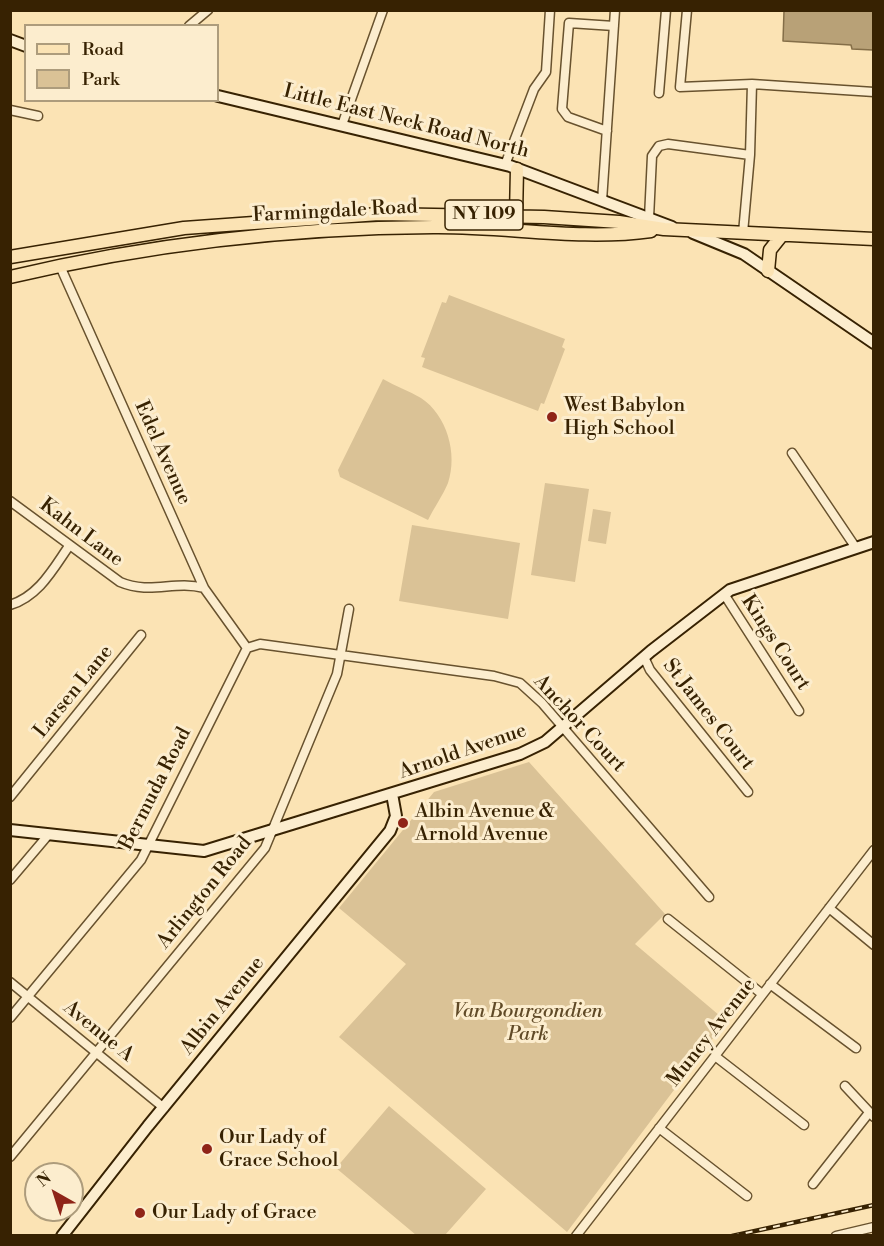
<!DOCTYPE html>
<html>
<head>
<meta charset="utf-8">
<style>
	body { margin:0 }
	#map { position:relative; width:884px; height:1246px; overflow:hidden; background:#fbe3b4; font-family:"Libre Bodoni",serif }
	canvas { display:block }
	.frame { position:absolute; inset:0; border:12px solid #372202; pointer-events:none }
	.legend { position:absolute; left:24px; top:24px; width:195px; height:78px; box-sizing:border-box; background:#fcedce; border:2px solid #ad9c7c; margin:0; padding:8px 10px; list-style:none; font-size:18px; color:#372202 }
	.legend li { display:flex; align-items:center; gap:12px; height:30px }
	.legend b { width:30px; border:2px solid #ad9c7c }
	.north { position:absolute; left:24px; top:1162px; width:60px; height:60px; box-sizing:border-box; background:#fcedce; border:2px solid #ad9c7c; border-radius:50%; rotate:321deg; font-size:16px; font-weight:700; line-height:24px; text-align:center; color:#372202 }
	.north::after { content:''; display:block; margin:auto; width:21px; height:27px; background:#8f2418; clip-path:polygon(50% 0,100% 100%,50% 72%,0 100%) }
</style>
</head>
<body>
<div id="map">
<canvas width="884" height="1246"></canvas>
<div class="frame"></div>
<ul class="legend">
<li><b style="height:8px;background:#fbe3b4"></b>Road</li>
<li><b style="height:16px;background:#dac296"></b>Park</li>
</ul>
<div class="north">N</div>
</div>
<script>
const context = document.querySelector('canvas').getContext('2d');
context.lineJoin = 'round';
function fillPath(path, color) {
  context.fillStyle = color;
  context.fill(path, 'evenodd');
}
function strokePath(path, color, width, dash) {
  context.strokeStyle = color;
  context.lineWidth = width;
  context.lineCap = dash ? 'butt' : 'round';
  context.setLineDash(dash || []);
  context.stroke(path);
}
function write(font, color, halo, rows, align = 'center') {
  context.font = font + ' "Libre Bodoni",serif';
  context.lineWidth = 6;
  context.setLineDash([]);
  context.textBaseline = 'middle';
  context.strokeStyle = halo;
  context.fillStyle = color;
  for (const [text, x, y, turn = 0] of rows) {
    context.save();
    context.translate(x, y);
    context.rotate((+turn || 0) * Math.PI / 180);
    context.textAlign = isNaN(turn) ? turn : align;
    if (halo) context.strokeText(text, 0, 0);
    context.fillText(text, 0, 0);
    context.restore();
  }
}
fillPath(new Path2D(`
	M449,295L565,339L562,347L565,349L544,404L541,403L538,411L422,367L425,358L421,357L442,302L446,303Z
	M383,379C395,386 409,391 421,398C447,415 458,454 448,483C443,495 434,508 428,520L340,477L338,470Z
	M545,483L589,489L575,582L531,575Z
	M593,509L611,512L606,544L588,541Z
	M412,525L520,543L508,619L399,601Z
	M529,762L665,914L635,944L726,1021L567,1232L339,1037L406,964L339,908L434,792Z
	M389,1106L486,1189L445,1235H416L336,1168Z`), '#dac296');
const water = new Path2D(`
	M784,11H873V50L852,49L851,45L783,41Z`);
fillPath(water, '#b8a177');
strokePath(water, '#846e48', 1.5);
const street = new Path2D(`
	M687,10L680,87L752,84L874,92
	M189,26L208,10
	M659,93L666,10
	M10,110L38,116
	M342,125L383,10
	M607,131L568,117L562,109L569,23L614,26
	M505,165L534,89L546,72L550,10
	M602,201L615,10
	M649,218L652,156L659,146L668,144L750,155
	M743,233L750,155L752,84
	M60,266L204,588L247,648
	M792,453L856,548
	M10,501L120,582C151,595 174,580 204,588
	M724,594L799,711
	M10,605C39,596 53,569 69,546
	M247,648L260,644L494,676L520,683L542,703L709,897
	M644,657L650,670L748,792
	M10,797L141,635
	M10,880L49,834
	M829,908L874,945
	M668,919L762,994
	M10,982L164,1108
	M770,984L856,1048
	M10,1018L141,860L247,648
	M715,1056L804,1125
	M845,1086L874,1117
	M659,1128L747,1196
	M10,1157L265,848L337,674L349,609
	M813,1184L868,1114
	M576,1236L874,850
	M836,1236L874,1227`);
const secondary = new Path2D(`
	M10,40L26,46
	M218,96L510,166L672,227
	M693,233L744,254L874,343
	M10,830L204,851L520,754L545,742L651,651L730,590L874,542
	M62,1236L148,1126L390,831L396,816L392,794`);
const primary = new Path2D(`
	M516,216L517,169
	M10,257L184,228L379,214L544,217L619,222L664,229L874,239
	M768,271L770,250L782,235
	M10,277C149,244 291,228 433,227C506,226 579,241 651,231`);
strokePath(street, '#68522e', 11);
strokePath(secondary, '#372202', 14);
strokePath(primary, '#372202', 15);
strokePath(street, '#fcedce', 8);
strokePath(secondary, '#fcedce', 10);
strokePath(primary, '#fbe3b4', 12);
const rail = new Path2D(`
	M732,1236L874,1205`);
strokePath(rail, '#372202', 4.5);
strokePath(rail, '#fcedce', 2, [7]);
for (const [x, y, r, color] of [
	[552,417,6,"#8f2418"],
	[403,823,6,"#8f2418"],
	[207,1149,6,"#8f2418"],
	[140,1213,6,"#8f2418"]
]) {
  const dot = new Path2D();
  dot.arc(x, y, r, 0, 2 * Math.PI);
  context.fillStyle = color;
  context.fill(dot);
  strokePath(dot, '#fcedce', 2);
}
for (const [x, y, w] of [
	[484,215,78]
]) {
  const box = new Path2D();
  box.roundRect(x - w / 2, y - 15, w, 30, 4.5);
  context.fillStyle = '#fcedce';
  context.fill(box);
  strokePath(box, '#372202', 1.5);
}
write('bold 18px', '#372202', null, [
	["NY 109",484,215]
]);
write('20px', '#372202', '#fcedce', [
	["Little East Neck Road North",406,122,14],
	["Farmingdale Road",335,212,-3],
	["Edel Avenue",162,453,66],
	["Kahn Lane",81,533,37],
	["Kings Court",775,643,57],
	["Larsen Lane",74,692,-51],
	["St James Court",708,715,52],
	["Anchor Court",579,724,47],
	["Arnold Avenue",463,752,-19],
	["Bermuda Road",156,789,-63],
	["Arlington Road",205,893,-51],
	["Albin Avenue",223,1006,-51],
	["Avenue A",98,1032,39],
	["Muncy Avenue",712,1033,-52]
]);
write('20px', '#372202', '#fcedce', [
	["West Babylon",564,406],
	["High School",564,429],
	["Albin Avenue &",415,812],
	["Arnold Avenue",415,835],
	["Our Lady of",219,1138],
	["Grace School",219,1161],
	["Our Lady of Grace",152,1213]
], 'left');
write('italic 20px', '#604a27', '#fcedce', [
	["Van Bourgondien",528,1012],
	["Park",528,1035]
]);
</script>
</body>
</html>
